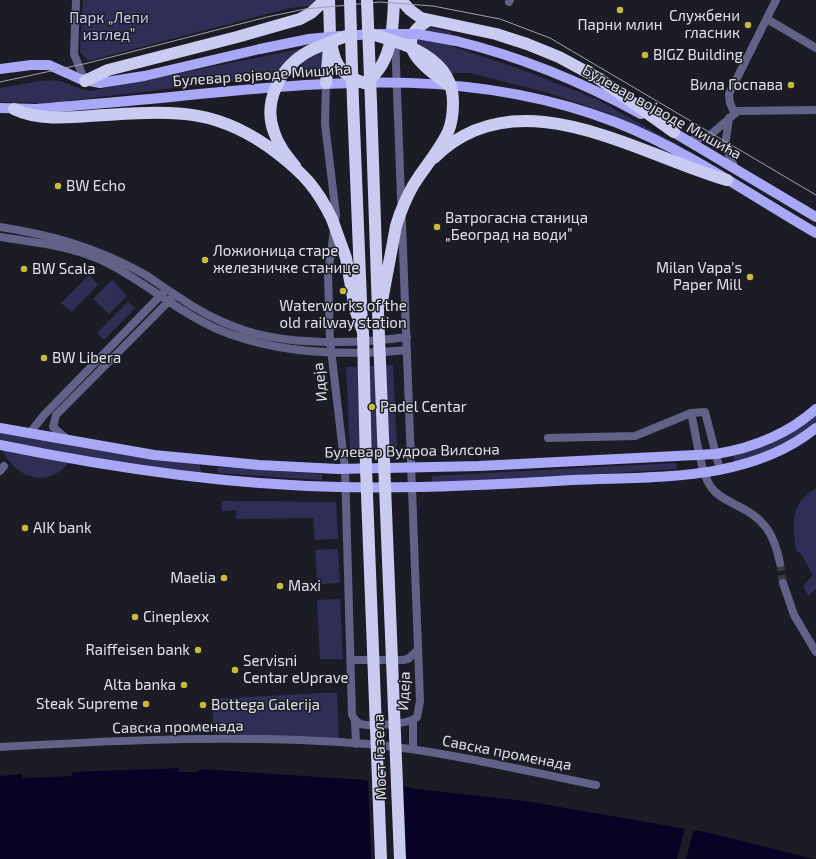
<!DOCTYPE html>
<html>
<head>
<meta charset="utf-8">
<style>
	body { margin:0 }
	canvas { display:block; background:#1c1c27 }
</style>
</head>
<body>
<canvas width="816" height="859"></canvas>
<script>
const context = document.querySelector('canvas').getContext('2d');
context.lineJoin = 'round';
function fillPath(path, color) {
  context.fillStyle = color;
  context.fill(path, 'evenodd');
}
function strokePath(path, color, width, dash) {
  context.strokeStyle = color;
  context.lineWidth = width;
  context.lineCap = dash ? 'butt' : 'round';
  context.setLineDash(dash || []);
  context.stroke(path);
}
function write(font, color, halo, rows, align = 'center') {
  context.font = font + ' "Exo 2",sans-serif';
  context.lineWidth = 3;
  context.setLineDash([]);
  context.textBaseline = 'middle';
  context.strokeStyle = halo;
  context.fillStyle = color;
  for (const [text, x, y, turn = 0] of rows) {
    context.save();
    context.translate(x, y);
    context.rotate((+turn || 0) * Math.PI / 180);
    context.textAlign = isNaN(turn) ? turn : align;
    if (halo) context.strokeText(text, 0, 0);
    context.fillText(text, 0, 0);
    context.restore();
  }
}
fillPath(new Path2D(`
	M83,0H317L316,5L290,8L88,61L80,52Z
	M427,27L451,32V46L523,70L596,99L685,149L607,113L545,92L470,73H454L437,70L417,48L416,38Z
	M325,44V71L46,103L0,102V88C17,86 44,78 60,81C70,84 79,89 90,91Z
	M89,275L98,285L71,312L61,303Z
	M112,280L127,296L109,314L93,299Z
	M128,302L135,308L104,340L97,333Z
	M393,365L397,447L350,449L346,367Z
	M816,414V423C792,443 764,452 735,462L733,456L769,445L791,432Z
	M0,428L198,460L203,478L0,445Z
	M2,450L68,463C47,490 15,477 2,450Z
	M676,463L677,469L432,484V476Z
	M217,467L322,474V480L217,473Z
	M816,488V589L808,596L803,586L813,575L802,555L796,550C793,523 789,505 816,488Z
	M222,501L336,502L338,539L315,540L313,518L236,519V510L222,511Z
	M338,549L340,583L317,584L315,550Z
	M340,599L343,659H320L317,600Z
	M322,693H337L339,740L214,733L212,699Z`), '#2f2e55');
fillPath(new Path2D(`
	M180,768L177,772H198L200,769L364,780L417,789L525,801L710,833L814,859H0V776L22,774L23,778L72,776V772Z`), '#080224');
fillPath(new Path2D(`
	M368,779L399,784L402,859H371Z
	M685,827L694,828L686,859H677Z`), '#1c1c27');
strokePath(new Path2D(`
	M780,563L783,583`), '#393944', 8, [8, 4]);
strokePath(new Path2D(`
	M76,0L74,54L85,81
	M509,2L510,0
	M767,19L816,48
	M326,83L325,124L336,215L328,275L330,341L345,469L352,715C354,719 356,722 361,724C371,727 410,724 417,717L420,701L395,38
	M734,112L730,103L729,94L776,0
	M729,118L725,146L735,168
	M688,141L709,136L738,111L816,110
	M0,227C52,235 98,248 144,274C154,280 164,288 174,294C194,308 215,320 238,328C285,346 357,344 407,337
	M0,237C34,242 72,246 103,261C143,280 176,311 217,329C275,354 344,356 407,350
	M691,413C696,433 700,472 711,487C717,496 727,500 736,505C764,518 774,533 780,563
	M29,434L44,415L163,293
	M548,438L635,436L691,413L705,412L720,470
	M67,439L53,427L56,415L172,298
	M0,471L4,466
	M783,583L794,615L816,652
	M351,660H403L408,659L418,650
	M355,721L356,744
	M413,721V749
	M0,747C122,740 245,734 368,744C444,751 521,770 596,785`), '#626288', 8);
strokePath(new Path2D(`
	M346,36L371,34
	M456,41C522,57 582,82 641,114
	M0,69L31,65H49L80,79L100,83L144,76L260,49
	M0,108L36,109C91,104 145,100 199,94C344,80 476,69 615,122C687,150 750,195 816,233
	M668,129L816,217
	M0,428L154,455L259,465L338,469L479,466L716,454C752,448 788,434 816,409
	M0,445C112,468 225,485 339,487C417,489 494,485 572,480C654,476 748,483 816,428`), '#a9a8f6', 10);
strokePath(new Path2D(`
	M401,0L410,10L421,18L496,34L527,44L559,57L598,78L674,132
	M429,20C389,43 425,67 447,84
	M330,34C333,60 337,74 364,83C392,66 393,30 394,0
	M85,81L108,70L237,37L300,19L311,13L325,0
	M326,83L330,34L329,0
	M353,102L362,326
	M371,103L378,312
	M14,109C41,122 75,117 104,115C174,111 217,107 277,153C304,174 317,188 332,219
	M434,158C517,75 637,154 727,180
	M382,301L396,226L400,214`), '#cacbf1', 12);
strokePath(new Path2D(`
	M0,82L88,63L267,17L305,9L380,2L433,6L500,19L550,38L816,195`), '#a0a0a9', 1);
strokePath(new Path2D(`
	M379,34H417L456,41
	M260,49L309,39L340,36`), '#a9a8f6', 10);
strokePath(new Path2D(`
	M350,0L353,102
	M367,0L371,103
	M371,34C407,44 453,58 453,102C453,113 452,123 448,132C440,149 428,163 418,178C410,189 405,201 400,214
	M295,166C286,155 278,145 274,132C263,103 279,70 304,54C316,46 332,42 346,36
	M332,219L346,258L355,309L363,332L366,468L381,859
	M378,312L400,859`), '#cacbf1', 12);
for (const [x, y, r, color] of [
	[620,10,4,"#c7bb3b"],
	[748,25,4,"#c7bb3b"],
	[645,55,4,"#c7bb3b"],
	[791,85,4,"#c7bb3b"],
	[58,186,4,"#c7bb3b"],
	[437,227,4,"#c7bb3b"],
	[205,260,4,"#c7bb3b"],
	[24,269,4,"#c7bb3b"],
	[750,277,4,"#c7bb3b"],
	[343,291,4,"#c7bb3b"],
	[44,358,4,"#c7bb3b"],
	[372,407,4,"#c7bb3b"],
	[25,528,4,"#c7bb3b"],
	[224,578,4,"#c7bb3b"],
	[280,586,4,"#c7bb3b"],
	[135,617,4,"#c7bb3b"],
	[198,650,4,"#c7bb3b"],
	[235,670,4,"#c7bb3b"],
	[184,685,4,"#c7bb3b"],
	[146,704,4,"#c7bb3b"],
	[203,705,4,"#c7bb3b"]
]) {
  const dot = new Path2D();
  dot.arc(x, y, r, 0, 2 * Math.PI);
  context.fillStyle = color;
  context.fill(dot);
  strokePath(dot, '#1c1c27', 1.5);
}
write('15px', '#e0e0e7', '#1c1c27', [
	["Службени",740,16,"right"],
	["гласник",740,33,"right"],
	["Парни млин",620,25,"center"],
	["BIGZ Building",653,55],
	["Вила Госпава",783,85,"right"],
	["BW Echo",66,186],
	["Ватрогасна станица",445,218],
	["„Београд на води”",445,235],
	["Ложионица старе",213,251],
	["железничке станице",213,268],
	["Milan Vapa's",742,268,"right"],
	["Paper Mill",742,285,"right"],
	["BW Scala",32,269],
	["Waterworks of the",343,306,"center"],
	["old railway station",343,323,"center"],
	["BW Libera",52,358],
	["Padel Centar",380,407],
	["AIK bank",33,528],
	["Maelia",216,578,"right"],
	["Maxi",288,586],
	["Cineplexx",143,617],
	["Raiffeisen bank",190,650,"right"],
	["Servisni",243,661],
	["Centar eUprave",243,678],
	["Alta banka",176,685,"right"],
	["Steak Supreme",138,704,"right"],
	["Bottega Galerija",211,705]
], 'left');
write('15px', '#c9caf5', '#1c1c27', [
	["Парк „Лепи",109,18],
	["изглед”",109,35]
]);
write('15px', '#e0e0e7', '#1c1c27', [
	["Булевар војводе Мишића",262,75,-4],
	["Булевар војводе Мишића",662,112,29],
	["Идеја",320,382,-96],
	["Булевар Вудроа Вилсона",412,451,-1],
	["Идеја",404,691,-87],
	["Савска променада",178,727,-1],
	["Савска променада",507,753,11],
	["Мост Газела",380,757,-92]
]);
</script>
</body>
</html>
